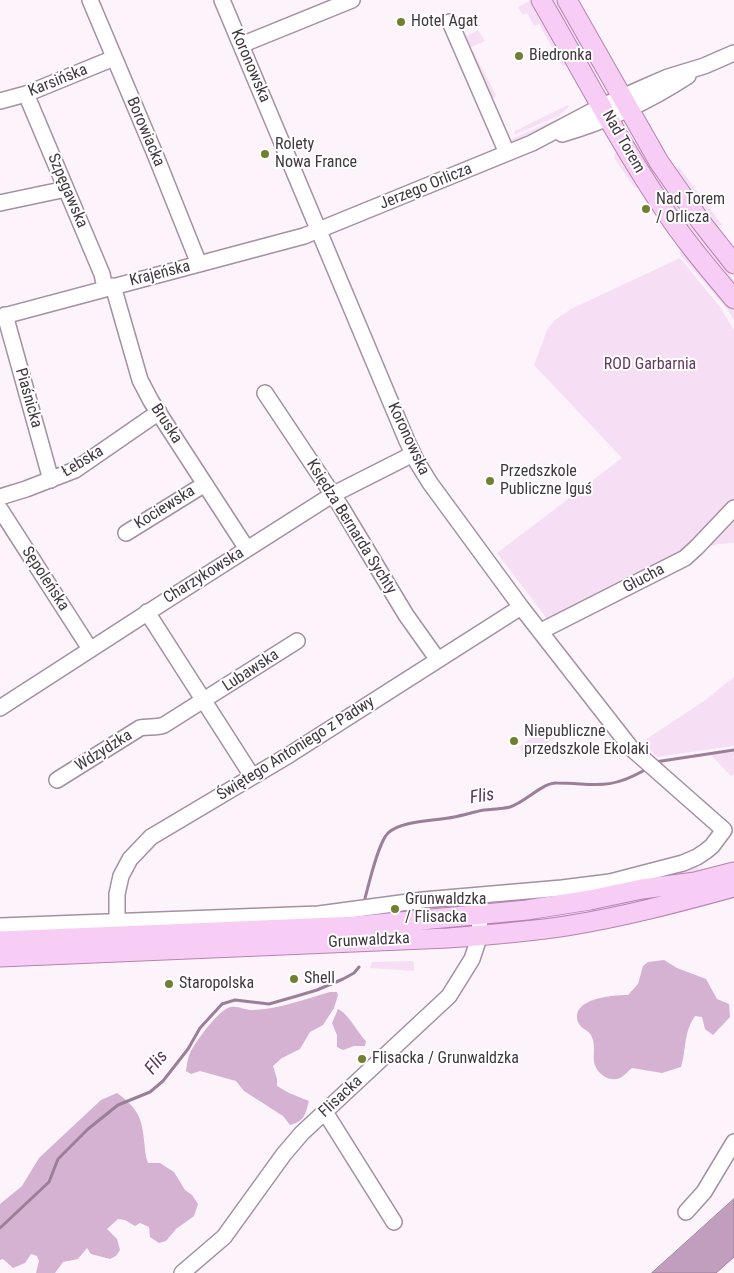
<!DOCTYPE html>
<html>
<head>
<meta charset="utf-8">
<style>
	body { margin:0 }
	canvas { display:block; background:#fcf3fb }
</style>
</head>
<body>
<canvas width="734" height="1273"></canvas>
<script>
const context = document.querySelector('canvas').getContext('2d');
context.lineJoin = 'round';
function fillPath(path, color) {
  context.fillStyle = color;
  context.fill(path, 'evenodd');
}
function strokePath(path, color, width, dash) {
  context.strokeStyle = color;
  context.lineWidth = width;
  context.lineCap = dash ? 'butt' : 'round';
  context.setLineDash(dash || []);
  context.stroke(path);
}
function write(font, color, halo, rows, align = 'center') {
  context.font = font + ' "Roboto Condensed",sans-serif';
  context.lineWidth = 4;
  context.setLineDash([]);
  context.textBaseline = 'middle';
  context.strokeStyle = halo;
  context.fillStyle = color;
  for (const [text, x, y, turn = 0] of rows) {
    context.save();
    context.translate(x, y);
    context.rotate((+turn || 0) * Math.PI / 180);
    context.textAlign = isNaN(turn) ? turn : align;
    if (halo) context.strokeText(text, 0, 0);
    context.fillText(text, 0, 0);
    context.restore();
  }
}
fillPath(new Path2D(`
	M531,0L567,64L563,67L539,24L534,26L527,13L523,15L518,7Z
	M553,0H560L600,72L596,74Z
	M478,30L485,41L469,48L466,39L467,36Z
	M473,51L496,95L495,98L490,97L471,53Z
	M568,105V108L558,116L514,135L515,131Z
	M562,117C551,127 524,146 509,140Z
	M635,142L679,208L734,280V290L717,270L631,145Z
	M620,151L635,184L638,188H635L632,184L614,158L615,153Z
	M679,167L699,194L693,199L675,170Z
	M704,201L722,225H712L698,206Z
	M684,250L688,251L734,311V321L728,310L679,253Z
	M680,258L720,307L734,330V502L690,549L548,620L497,553L622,458L534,365L547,330L555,320L571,309Z
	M734,514V543L718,544L702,549Z
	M734,677V746L657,757L642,742L704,701Z
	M547,725L555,738L526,759L519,747Z
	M734,752V775L731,776L710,754Z
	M734,861V866L568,898L453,910V904L696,865L699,869L703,870Z
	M699,888L598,914L495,926L605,908L654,894Z
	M412,961L414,963V971L370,968L372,962Z`), '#f6dff4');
fillPath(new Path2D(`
	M664,960L677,968L706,979L717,999L729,1004L730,1017L713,1035L705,1029L702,1017L695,1016C683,1034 687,1047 681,1067L662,1073L632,1068C628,1071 624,1076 620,1078C609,1083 596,1073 594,1062C593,1053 596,1044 591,1035C588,1030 580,1028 578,1022C570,998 614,995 628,995L638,984L643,966L648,962Z
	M330,992H337L338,995L334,1008L323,1025L310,1032L300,1049L282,1058L273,1066L277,1079V1086L289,1093L309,1101C305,1115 305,1121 290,1125L283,1116L244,1091L236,1081L200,1071L191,1074L186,1071C187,1063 188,1056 192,1049C198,1039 220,1008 231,1007C239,1006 247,1011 254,1010C279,1009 305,999 330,992Z
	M338,1009C348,1013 357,1032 366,1041L365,1046H354L343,1050L337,1047V1035L332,1023Z
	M117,1093C136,1107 142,1116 144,1140C145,1148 145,1155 148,1163H160L174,1172L185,1190L192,1195L198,1204L194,1216L176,1229L166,1241L159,1243L150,1237L149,1227L140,1223L135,1226L125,1220L118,1219L107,1229L117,1239L120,1250L116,1256L110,1259L91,1254L87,1248L78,1259L63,1262L55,1273H36L39,1261L37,1256L31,1254L25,1263L13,1268L3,1259L0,1260V1204L22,1186L39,1158L101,1100Z`), '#d6b2d2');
const water = new Path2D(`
	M734,1199V1257L716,1273H652Z`);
fillPath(water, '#c29ebe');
strokePath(water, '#9b7f98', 1);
strokePath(new Path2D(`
	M655,762L734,750
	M365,898C369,884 378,843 388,833C401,820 437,821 454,817C464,815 474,812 484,810C492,809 502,809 510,807C526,802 543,782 557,783C594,783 607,791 643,771
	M0,1228L49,1182L58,1159L88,1129L118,1105L150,1092L163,1081L188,1049L200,1028L222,1004L235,1000L269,1004L297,996L317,990L343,979L354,973L359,967`), '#9b7f98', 3);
const minor = new Path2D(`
	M90,0L155,154L199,264
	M450,22L507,153
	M241,45L352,0
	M26,94L102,274L105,288
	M0,101L26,94L114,58
	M562,134C608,121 648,102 688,76
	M0,203L66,189
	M113,286L140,380L151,401L247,549
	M5,315L51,480
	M0,317L304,236L532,143L602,106L647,86L668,77L704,66L734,53
	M265,393L341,507L406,615L438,660
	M0,497L26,489L75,470L159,412
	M0,509L90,649
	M126,533L205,484
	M147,612L252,776
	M541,631L685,558L697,547L734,508
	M0,708L164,602L332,495L413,454
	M57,780L140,728C148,726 156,728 164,725L297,641
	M117,922V894L121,876L130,859L151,837L289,755L521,607
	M0,926L319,914L423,900L562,888L610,882L683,863L697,857L706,851L712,846L724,830L631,748L521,607L430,483L417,462L407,441L222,0
	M325,1112L394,1222
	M686,1212L704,1192L734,1142
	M182,1273L224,1237L284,1154L302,1133L449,996L472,959L480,935L479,914`);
const major = new Path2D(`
	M541,0C581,69 618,140 662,206C683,239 709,269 734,299
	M567,0L659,162L701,222L734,264
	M0,941L357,926L527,910L590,900L642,889L695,882L734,872
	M0,957L448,938C487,935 527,932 566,926C623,917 679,902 734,887`);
strokePath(minor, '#a58fa3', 18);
strokePath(major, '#b582b1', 21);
strokePath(minor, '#fff', 15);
strokePath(major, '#f8cdf5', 19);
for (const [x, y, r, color] of [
	[401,22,5,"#70802f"],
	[519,56,5,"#70802f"],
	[265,154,5,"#70802f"],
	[646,209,5,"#70802f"],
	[490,481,5,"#70802f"],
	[514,741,5,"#70802f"],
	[395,909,5,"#70802f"],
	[294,979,5,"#70802f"],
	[169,984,5,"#70802f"],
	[362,1059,5,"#70802f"]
]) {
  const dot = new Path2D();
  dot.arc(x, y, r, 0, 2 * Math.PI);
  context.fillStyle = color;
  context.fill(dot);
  strokePath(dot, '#fff', 2);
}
write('16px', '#40373f', '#fff', [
	["Hotel Agat",411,22],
	["Biedronka",529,56],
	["Rolety",275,145],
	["Nowa France",275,163],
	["Nad Torem",656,200],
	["/ Orlicza",656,218],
	["Przedszkole",500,472],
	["Publiczne Iguś",500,490],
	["Niepubliczne",524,732],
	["przedszkole Ekolaki",524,750],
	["Grunwaldzka",405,900],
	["/ Flisacka",405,918],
	["Shell",304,979],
	["Staropolska",179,984],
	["Flisacka / Grunwaldzka",372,1059]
], 'left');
write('16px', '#40373f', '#fff', [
	["Koronowska",250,66,67],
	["Karsińska",58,81,-22],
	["Borowiacka",145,132,67],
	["Nad Torem",623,142,60],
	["Jerzego Orlicza",426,187,-22],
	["Szpęgawska",67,191,67],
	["Krajeńska",160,274,-14],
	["Piaśnicka",28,398,74],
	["Bruska",166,424,57],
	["Koronowska",408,439,65],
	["Łebska",83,462,-31],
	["Kociewska",165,508,-32],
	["Księdza Bernarda Sychty",351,527,58],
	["Charzykowska",204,576,-32],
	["Sępoleńska",45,579,57],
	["Głucha",644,579,-28],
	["Lubawska",251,671,-33],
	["Świętego Antoniego z Padwy",296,749,-32],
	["Wdzydzka",104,751,-32],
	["Grunwaldzka",369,941,-3],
	["Flisacka",341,1097,-43]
]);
write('16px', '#653762', '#fff', [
	["ROD Garbarnia",650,365]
]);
write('italic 18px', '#5e305b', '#fff', [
	["Flis",482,797,-9],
	["Flis",157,1063,-51]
]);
</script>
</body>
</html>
